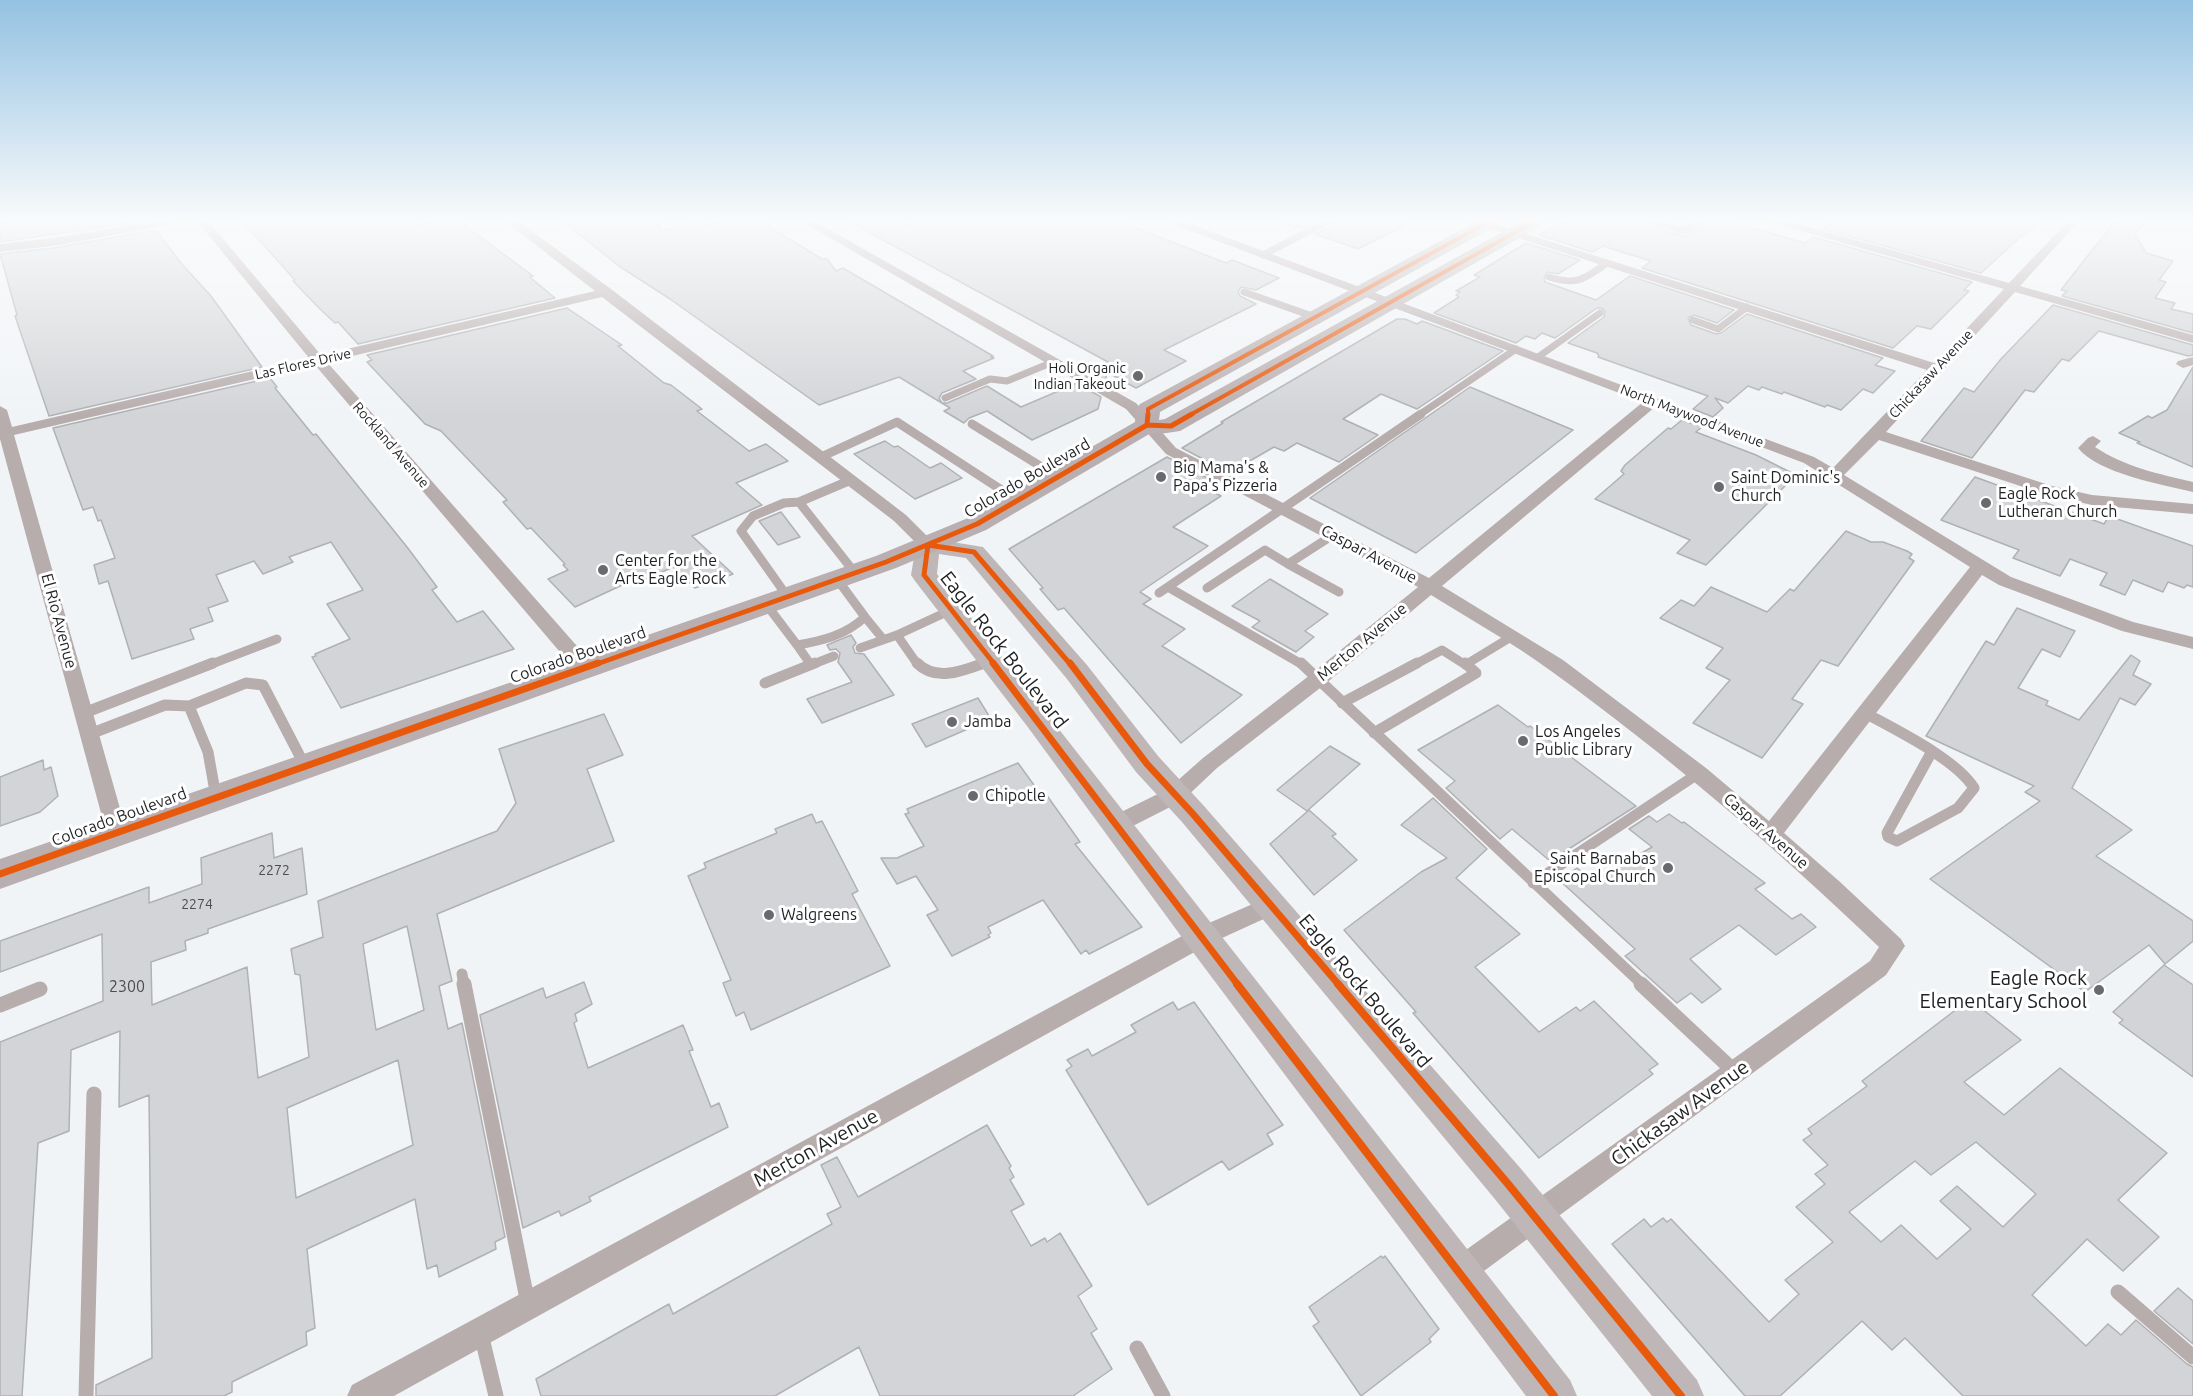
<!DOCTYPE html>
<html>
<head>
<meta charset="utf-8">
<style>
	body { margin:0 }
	canvas { display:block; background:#f1f4f7 }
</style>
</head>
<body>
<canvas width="2193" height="1396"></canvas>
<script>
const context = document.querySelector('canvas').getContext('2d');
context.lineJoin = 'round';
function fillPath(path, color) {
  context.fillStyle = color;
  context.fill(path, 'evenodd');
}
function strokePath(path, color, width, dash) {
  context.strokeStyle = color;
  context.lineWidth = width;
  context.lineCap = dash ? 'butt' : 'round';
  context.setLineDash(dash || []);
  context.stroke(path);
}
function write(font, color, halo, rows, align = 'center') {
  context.font = font + ' Ubuntu,sans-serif';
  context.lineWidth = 6;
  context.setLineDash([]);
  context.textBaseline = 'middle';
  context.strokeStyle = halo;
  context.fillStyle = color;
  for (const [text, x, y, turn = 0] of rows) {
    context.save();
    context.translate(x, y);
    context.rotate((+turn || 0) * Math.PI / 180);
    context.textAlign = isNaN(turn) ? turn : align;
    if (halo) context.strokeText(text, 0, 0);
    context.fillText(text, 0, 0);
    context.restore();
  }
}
const building = new Path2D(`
	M14,221H146L0,242V223Z
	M242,221H415V226L437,221H459L533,276L530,277L532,279L555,298L358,344L338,322L335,323L320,309L293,281L295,280Z
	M562,221H659L660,231L697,221L705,226L722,221H760L822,259H827L836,271L843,268L993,356L991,357L994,358L963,371L976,379L942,393L939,398L942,403H947L987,386L1021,407L1077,383L1101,397L1098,409L1032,440L987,411L969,418L964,423L944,411L950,408L899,377L819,405L670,299L619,266Z
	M848,221H894L904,226L919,221H1118L1226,263L1232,260L1279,278L1256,290L1241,287L1238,292L1240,296L1256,304L1164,350L1186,361L1136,388L1107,372L1105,383L1093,376L1106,371L1098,366L1108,362Z
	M1285,221H1317L1300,229L1284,224Z
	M1331,221H1413L1358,249L1315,234L1329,227Z
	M1566,221H1647L1650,226L1684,237L1703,226L1706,221H1728L1805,243L1813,237L1972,282L1964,290L1969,291L1931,329L1917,326L1893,348L1642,268L1651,261L1603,246L1592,252L1539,235Z
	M1833,221H2038L1981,273L1823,229Z
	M2115,221H2147L2135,234L2146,253L2173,261L2159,280L2166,282L2155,298L2175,303L2171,309L2193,314V333L2062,296L2067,291L2061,290Z
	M156,230L180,262L211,296L262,367L49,416L15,316L17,315L0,254L53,248Z
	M1526,243L1580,260L1558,274L1547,272L1544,279L1545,282L1596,300L1630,276L1734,310L1717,323L1694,315L1688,318L1691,325L1716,334L1721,333L1747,314L1883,358L1875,365L1895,371L1873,393L1863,389L1841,410L1827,405L1825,407L1784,392L1782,394L1762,387L1759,390L1748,386L1728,403L1715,398L1723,408L1713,417L1693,409L1708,396L1598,357L1599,356L1597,353L1568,343L1604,317L1605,312L1602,308H1597L1555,338L1542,333L1535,339L1526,336L1516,343L1434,313L1459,297L1456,295L1460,292L1456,291L1480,277L1474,275Z
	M2053,305L2193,345V355L2188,356L2099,331L2069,361L2062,359L2034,392L2025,390L1972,458L1921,441L1964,388L1974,392L2001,359Z
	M567,308L622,345L618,346L664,383L671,385L702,409L697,411L749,451L766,444L788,461L736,483L762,505L692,536L733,574L695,588L673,567L638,583L633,580L575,607L548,579L568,570L563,565L565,564L531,528L527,529L503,502L507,500L441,431L425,424L367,362L372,360L367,355Z
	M1397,319H1405L1417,324L1422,321L1503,351L1420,407L1417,409L1381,394L1343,419L1378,435L1339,462L1297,443L1284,451L1274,447L1248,462L1245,460L1226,471L1182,448L1223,423L1221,422Z
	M2193,367V467L2137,443L2140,442L2119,433L2148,416L2152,418L2167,410Z
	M270,378L277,387L275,388L313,435L316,434L407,547L437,587L432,590L457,622L483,611L514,649L341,708L312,657L316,656L315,654L350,639L327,604L363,590L331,542L289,557L293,562L263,574L254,561L216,575L228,601L208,608L213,621L190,629L194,639L132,659L108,581L99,584L94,565L115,558L101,520L98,521L93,507L83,510L53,428Z
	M1470,387L1573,430L1416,553L1310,498Z
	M1682,420L1702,427L1696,432L1756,455L1796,475L1706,565L1677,553L1690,540L1595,499L1624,474L1621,471L1625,465L1668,428L1671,429Z
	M885,441L894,447L898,446L930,468L941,463L962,478L915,499L854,454Z
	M1167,457L1211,480L1201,486L1221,496L1173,527L1208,546L1140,592L1151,599L1143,604L1185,629L1162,646L1242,695L1181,743L1064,608L1058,610L1040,589L1043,588L1009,549Z
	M1975,477L2104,524L2109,516L2193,546V587L2187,585L2184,588L2168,582L2163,592L2133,580L2125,595L2100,585L2107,573L2070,559L2060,576L2013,558L2019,550L1941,520Z
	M781,512L800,537L778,545L759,521Z
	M1846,531L1871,542H1883L1907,551L1912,554L1909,558L1914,561L1838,666L1821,660L1792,699L1803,704L1762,758L1693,723L1730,680L1706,668L1723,648L1660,618L1681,600L1694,606L1711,587L1767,612L1790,589L1794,591Z
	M1270,579L1328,614L1305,631L1314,637L1296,652L1252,627L1260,621L1232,606Z
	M2017,608L2075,631L2060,657L2042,649L2018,688L2048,701L2046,705L2079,720L2131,655L2140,661L2133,675L2151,684L2135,705L2120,698L2072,788L2132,830L2096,856L2193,921V941L2165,964L2149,945L2085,992L1930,879L2040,801L2025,792L2034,786L1926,736L1986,641L1994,645Z
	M851,635L856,643L853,647L855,653L864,654L894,695L822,723L807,699L852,682L838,662L840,653L836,649L830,650L827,645Z
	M978,698L991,719L926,747L912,724Z
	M1498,705L1528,727L1530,726L1636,806L1550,861L1512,829L1500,839L1446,788L1455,781L1418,750Z
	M604,714L623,755L587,769L614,841L437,914L452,981L439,986L448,1029L462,1023L505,1237L495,1242L496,1249L439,1277L437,1265L427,1269L415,1199L307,1249L315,1328L306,1332L307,1345L232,1382V1392L224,1396H96V1385L152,1358L149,1095L119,1107L120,1031L71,1050L69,1131L38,1143L22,1396H0V1042L103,1001L102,934L0,972V941L149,887V903L202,884L201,858L272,833L274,858L302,848L307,894L208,929V933L185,941L186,950L151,962L152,1005L247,967L258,1078L309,1057L300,975L295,974L291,949L323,937L318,901L497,831L516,803L499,749ZM407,926L424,1010L376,1030L363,944ZM398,1060L413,1145L296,1198L287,1108Z
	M1330,746L1360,764L1307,811L1277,790Z
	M43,760L44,770L51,767L58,796L40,812L0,826V777Z
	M1018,763L1039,792L1043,790L1080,842L1075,844L1142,927L1089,954L1086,950L1081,954L1043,900L988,927L991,933L988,935L990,937L952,956L927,915L938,910L916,876L897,884L881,858H897L924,846L905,814L909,813L907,809Z
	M1433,798L1487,849L1456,878L1520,934L1475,967L1539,1032L1576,1007L1580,1011L1594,1001L1658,1064L1649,1070L1653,1074L1539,1158L1413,1013L1416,1012L1344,930L1421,872L1447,858L1401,825Z
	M1309,810L1336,834L1332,836L1357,860L1314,895L1270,844Z
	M812,814L816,823L822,821L858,891L852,894L890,966L751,1030L744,1012L736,1016L723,983L731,980L688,876L706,868L704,863L777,833L775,829Z
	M1669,814L1682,823L1684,822L1765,883L1755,889L1792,919L1801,914L1816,927L1776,955L1739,925L1690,959L1721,989L1702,1003L1691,993L1677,1003L1625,956L1635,949L1559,880L1577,868L1594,881L1652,847L1629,829L1649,816L1657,822Z
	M2164,965L2193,985V1077L2119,1023L2123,1020L2113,1012Z
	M584,982L592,1004L575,1014L577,1021L574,1023L588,1068L683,1025L693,1050L689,1051L711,1107L719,1103L728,1127L589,1197L591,1201L561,1216L559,1211L523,1228L480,1015L543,988L546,998Z
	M1970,999L2021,1040L1964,1082L2004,1115L2060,1068L2167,1153L2118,1200L2159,1237L2123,1271L2087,1239L2032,1295L2086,1346L2108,1324L2121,1335L2136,1320L2187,1364L2193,1367V1396H1963L1905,1338L1892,1350L1862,1321L1780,1396H1745L1612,1244L1644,1219L1651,1227L1663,1218L1667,1222L1671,1219L1769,1322L1799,1294L1785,1280L1833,1242L1796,1207L1825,1184L1815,1174L1828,1165L1803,1140L1812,1134L1808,1129L1867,1086L1862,1081ZM1976,1142L2036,1194L2003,1227L1957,1186L1940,1201L1971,1229L1937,1259L1901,1225L1881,1242L1849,1212L1915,1161L1931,1175Z
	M1173,1002L1178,1010L1194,1002L1283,1125L1267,1134L1273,1144L1229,1170L1222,1161L1148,1205L1066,1070L1072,1066L1067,1060L1088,1049L1092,1056L1136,1032L1131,1025Z
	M987,1125L1011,1166L1009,1168L1014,1177L1010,1180L1024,1204L1011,1211L1031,1246L1045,1238L1047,1242L1060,1233L1092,1286L1078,1296L1097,1329L1091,1333L1112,1369L1073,1396H880L859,1347L775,1396H541L536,1379L669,1304L673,1314L832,1224L827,1214L841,1207L821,1165L837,1157L858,1197Z
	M1381,1256L1383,1258L1385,1256L1439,1329L1429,1339L1431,1342L1361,1396L1313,1326L1319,1322L1309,1307Z
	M2178,1288L2193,1301V1344L2154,1311Z`);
fillPath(building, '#d3d4d7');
strokePath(building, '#b0b1b3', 1.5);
strokePath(new Path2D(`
	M1469,221L1483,225
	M1652,221L1684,231L1700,221
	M1263,255L1326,222
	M1549,277C1578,286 1584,279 1607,263
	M1244,292L1315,317
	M1693,320L1718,329L1747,307
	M1538,357L1600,313
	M945,398L990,379L1007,381L1053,362
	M1419,415L1516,349`), '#b8adad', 7);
strokePath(new Path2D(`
	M972,424L1058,477
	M821,457L897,422L1017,500
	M851,480L799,502L855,573
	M1333,535L1288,564L1339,592
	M1168,587L1303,665
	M1207,588L1265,550L1288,564
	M1159,593L1421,414
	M787,596L741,531L753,516L784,503L799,502
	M766,604L797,645C822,641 846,635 865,617L837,579
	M865,617L883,639
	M897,635L918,665
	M797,645L811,665
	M860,648L897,635L951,610
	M209,665L277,639
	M811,665L834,656
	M980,665L991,661
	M1414,665L1442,650L1464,664
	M1465,665L1511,637`), '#b8adad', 9);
strokePath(new Path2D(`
	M917,663C936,682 962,671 984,663
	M1301,663L1643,985
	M765,683L815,663
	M1342,703L1417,663
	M84,713L213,663
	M1865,713C1896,730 1956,759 1974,788L1958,808L1897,841L1888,837L1887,833L1931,753
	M1374,733L1476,673L1465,663
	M90,734L165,705L189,706
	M216,797L208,752L189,706L246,683L263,685L305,766
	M1533,883L1699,773
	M462,974L464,985`), '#b8adad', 11);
strokePath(new Path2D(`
	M464,984L528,1304
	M1641,984L1735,1072
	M0,1005L40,989
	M2118,1292L2193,1357
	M481,1334L496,1396
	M1137,1348L1163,1396
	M86,1396L94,1094`), '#b8adad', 15);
fillPath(new Path2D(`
	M157,221H180L174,224L53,246L0,252V244L53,238Z
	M197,221H208L321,355L595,291L505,221H518L611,289L906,515L936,545L934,549H922L894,521L602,297L327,362L591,662L593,667L591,672L584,673L577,672L315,365L14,435L127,833L124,839L116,841L108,839L0,439V406L7,410L12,427L309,358Z
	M801,221H814L1136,403L1176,448L1429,578L1643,402L1170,223L1169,221H1183L1814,457L1833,468L1927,370L1481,226V222H1489L1934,363L2004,289L1773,223L1772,221H1788L2009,283L2068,221H2079L2020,286L2193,335V343L2015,292L1886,432L2052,486L2092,495L2193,504V514L2092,505L2048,495L1879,440L1844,475L2011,577L2133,622L2193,637V649L2122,631L1999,585L1982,575L1784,833L1839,881L1901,939L1905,946L1886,975L1469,1282L1459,1287L1449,1282L1444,1272L1449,1262L1870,961L1879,947C1776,848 1667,755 1551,671C1513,643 1471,620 1431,595L1324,685L1217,768L1182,801L1125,830L1117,832L1109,830L1106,824L1109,818L1168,789L1203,758L1310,675L1418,587L1166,454L1126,409ZM1655,407L1804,463L1970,567L1769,821L1706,768L1563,660L1442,586Z
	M2193,357V365L2183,368L2176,364L2178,361Z
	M2093,436L2101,441L2095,447C2125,467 2159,474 2193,482V492C2161,484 2099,474 2078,448L2088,438Z
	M1271,896L1279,898L1282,905L1279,912L1209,944L394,1396H347L352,1385L1193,930Z`), '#b8adad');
fillPath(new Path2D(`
	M928,538L983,547L991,556L1087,665L1158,756L1204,806L1522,1170L1697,1380L1704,1396H1652L1494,1198L1182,822L1136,772L1067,679L973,566L966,558L939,554L937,574L1570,1380L1577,1396H1526L1189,947L1027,726L915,581L911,575L916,545L919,540Z`), '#bfb7b7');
fillPath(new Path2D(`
	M1477,221H1499L1497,225L1160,412L1159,420L1165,419L1522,221H1544L1542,225L1180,431L1160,434L1151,433L986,530L896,568L0,889V859L876,556L968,518L1135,422L1136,409L1140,404Z`), '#baafb0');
strokePath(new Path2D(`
	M1148,415V409L1490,221
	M1190,415L1535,221`), '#e8590c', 4);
strokePath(new Path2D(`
	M1147,425L1148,414
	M928,545L974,552L1071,665
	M928,545L924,575L995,665
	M594,665L886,562L977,524L1147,425L1171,426L1192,414`), '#e8590c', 5);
strokePath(new Path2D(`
	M993,663L1238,985
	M1070,663L1147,764L1193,814L1339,985
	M0,874L598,663`), '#e8590c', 7);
strokePath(new Path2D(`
	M1237,984L1554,1396
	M1338,984L1508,1184L1681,1396`), '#e8590c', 8);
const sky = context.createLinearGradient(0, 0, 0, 416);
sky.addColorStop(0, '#94c2e2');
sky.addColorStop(0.53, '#f9fafb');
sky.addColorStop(1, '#f9fafb00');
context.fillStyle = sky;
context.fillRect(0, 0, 2193, 416);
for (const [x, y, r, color] of [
	[1138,376,6,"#686a6d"],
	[1161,477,6,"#686a6d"],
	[1719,487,6,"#686a6d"],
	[1986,503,6,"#686a6d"],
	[603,570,6,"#686a6d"],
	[952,722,6,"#686a6d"],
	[1523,741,6,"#686a6d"],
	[973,796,6,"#686a6d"],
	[1668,868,6,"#686a6d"],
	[769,915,6,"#686a6d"],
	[2099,990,6,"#686a6d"]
]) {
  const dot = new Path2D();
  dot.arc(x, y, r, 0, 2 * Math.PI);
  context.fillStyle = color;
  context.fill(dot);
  strokePath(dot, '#fff', 2);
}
write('14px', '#1e2023', '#fff', [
	["Las Flores Drive",303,364,-13],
	["Chickasaw Avenue",1931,374,-47],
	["North Maywood Avenue",1692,416,21],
	["Rockland Avenue",391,445,49]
]);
write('14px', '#1e2023', '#fff', [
	["Holi Organic",1126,368],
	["Indian Takeout",1126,384]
], 'right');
write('14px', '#4b4d50', null, [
	["2272",274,870],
	["2274",197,904]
]);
write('16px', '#1e2023', '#fff', [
	["Big Mama's &",1173,468],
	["Papa's Pizzeria",1173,486],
	["Saint Dominic's",1731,478],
	["Church",1731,496],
	["Eagle Rock",1998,494],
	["Lutheran Church",1998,512],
	["Center for the",615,561],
	["Arts Eagle Rock",615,579],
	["Jamba",964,722],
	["Los Angeles",1535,732],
	["Public Library",1535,750],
	["Chipotle",985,796],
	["Saint Barnabas",1656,859,"right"],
	["Episcopal Church",1656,877,"right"],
	["Walgreens",781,915]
], 'left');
write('16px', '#1e2023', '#fff', [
	["Colorado Boulevard",1027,478,-30],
	["Caspar Avenue",1369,554,28],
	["El Rio Avenue",59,621,75],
	["Merton Avenue",1362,642,-40],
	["Colorado Boulevard",578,655,-19],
	["Colorado Boulevard",119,817,-20],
	["Caspar Avenue",1766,831,41]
]);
write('16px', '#4b4d50', null, [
	["2300",127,987]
]);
write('20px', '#1e2023', '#fff', [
	["Eagle Rock Boulevard",1004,650,52],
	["Eagle Rock Boulevard",1365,991,50],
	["Chickasaw Avenue",1680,1113,-36],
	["Merton Avenue",816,1148,-29]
]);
write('20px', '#1e2023', '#fff', [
	["Eagle Rock",2087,978],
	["Elementary School",2087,1001]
], 'right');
</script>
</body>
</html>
